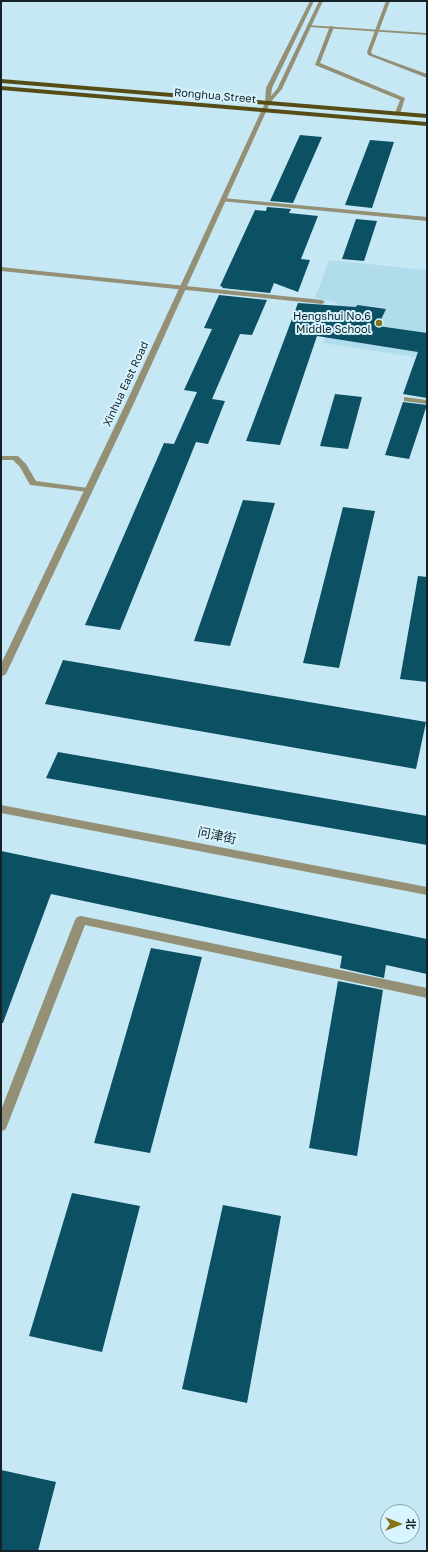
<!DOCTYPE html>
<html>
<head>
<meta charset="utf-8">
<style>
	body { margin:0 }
	#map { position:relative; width:428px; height:1552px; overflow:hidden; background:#c6e8f5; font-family:"Golos Text","Noto Sans SC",sans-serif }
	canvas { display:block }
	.frame { position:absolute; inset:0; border:2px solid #142126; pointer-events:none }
	.north { position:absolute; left:380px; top:1504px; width:40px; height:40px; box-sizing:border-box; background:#d8f4fe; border:1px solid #8aa0a8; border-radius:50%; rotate:90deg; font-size:11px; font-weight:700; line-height:16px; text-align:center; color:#142126 }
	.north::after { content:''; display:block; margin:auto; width:14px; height:18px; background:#837417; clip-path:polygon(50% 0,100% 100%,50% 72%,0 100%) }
</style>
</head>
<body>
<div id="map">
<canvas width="428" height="1552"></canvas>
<div class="frame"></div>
<div class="north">北</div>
</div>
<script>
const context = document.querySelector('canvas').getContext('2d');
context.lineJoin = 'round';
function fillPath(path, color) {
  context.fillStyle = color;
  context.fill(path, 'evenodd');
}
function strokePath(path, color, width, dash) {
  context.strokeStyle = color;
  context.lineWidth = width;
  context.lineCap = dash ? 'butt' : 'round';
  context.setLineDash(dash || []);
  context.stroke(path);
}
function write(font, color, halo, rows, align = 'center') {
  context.font = font + ' "Golos Text","Noto Sans SC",sans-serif';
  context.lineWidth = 4;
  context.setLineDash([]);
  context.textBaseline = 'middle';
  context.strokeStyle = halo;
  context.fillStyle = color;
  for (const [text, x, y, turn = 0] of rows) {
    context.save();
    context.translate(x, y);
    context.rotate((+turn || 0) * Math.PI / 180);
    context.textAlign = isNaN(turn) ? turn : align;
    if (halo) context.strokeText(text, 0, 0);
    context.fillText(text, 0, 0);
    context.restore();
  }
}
fillPath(new Path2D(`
	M329,260L427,270V359L323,343L338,303L315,298Z`), '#b1dcec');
fillPath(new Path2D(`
	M300,135L322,137L293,203L270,201Z
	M370,140L394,142L372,208L345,205Z
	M267,207L291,209L289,213L318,216L301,259L310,260L298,292L274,283L270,293L222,288L223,287L220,286L255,210L266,211Z
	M356,219L377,221L364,261L342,259Z
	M219,295L267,300L252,335L240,334L212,399L225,401L208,444L196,442L120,630L85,625L164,443L174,444L197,392L184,390L212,329L204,328Z
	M298,303L356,307L357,305L386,309L378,326L427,333V398L403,394L418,352L317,336L280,445L246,441Z
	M335,394L362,397L348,449L320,446Z
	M403,402L427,405L409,459L385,455Z
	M243,500L275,503L230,646L194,641Z
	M343,507L375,511L339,668L303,663Z
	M418,576L427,577V682L400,679Z
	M63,660L426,722L416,769L45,704Z
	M58,752L427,816V845L46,778Z
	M1,851L427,939V974L386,965L384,978L340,968L342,956L51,894L3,1023H1Z
	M151,948L202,957L150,1153L94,1143Z
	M338,981L383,990L357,1156L309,1148Z
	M72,1193L140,1206L102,1352L29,1336Z
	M223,1205L281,1216L247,1403L182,1389Z
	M1,1470L56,1482L38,1551H1Z`), '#0c5063');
fillPath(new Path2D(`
	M386,1H390L371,52L372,54L427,74V78L368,55L367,52Z
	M330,26L334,27L320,63L405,98L400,114L395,113L400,100L315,65Z
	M223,198L427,217V221L221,201V199Z
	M1,267L322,300L325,302L322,304L1,271Z
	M404,397L427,400V404L404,401Z
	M1,456H18L26,464L36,481L88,488L92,490L88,492L30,485L20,467L13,460H1Z
	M81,916L427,988V998L85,925L7,1126L5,1130L1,1131V1110L75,920L77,917Z`), '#949075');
fillPath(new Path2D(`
	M307,25L427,33V35L309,27Z`), '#949075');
fillPath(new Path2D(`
	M310,1H314L272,88L271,96L277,89L319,1H323L282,89L270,103L134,403L6,674L1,677V664L126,403L265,103L266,88Z
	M1,805L427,887V895L1,813Z`), '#949075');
fillPath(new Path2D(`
	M1,79L427,114V118L1,83Z
	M1,86L427,122V126L1,90Z`), '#564d16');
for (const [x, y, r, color] of [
	[379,323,4,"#837417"]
]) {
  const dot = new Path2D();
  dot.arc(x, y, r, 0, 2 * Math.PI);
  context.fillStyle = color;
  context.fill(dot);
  strokePath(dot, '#d8f4fe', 1.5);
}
write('11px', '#142126', '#d8f4fe', [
	["Ronghua Street",215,96,5],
	["Xinhua East Road",126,384,-65]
]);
write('11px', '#142126', '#d8f4fe', [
	["Hengshui No.6",371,317],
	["Middle School",371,330]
], 'right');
write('13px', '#142126', '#d8f4fe', [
	["问津街",217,836,11]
]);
</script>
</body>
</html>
